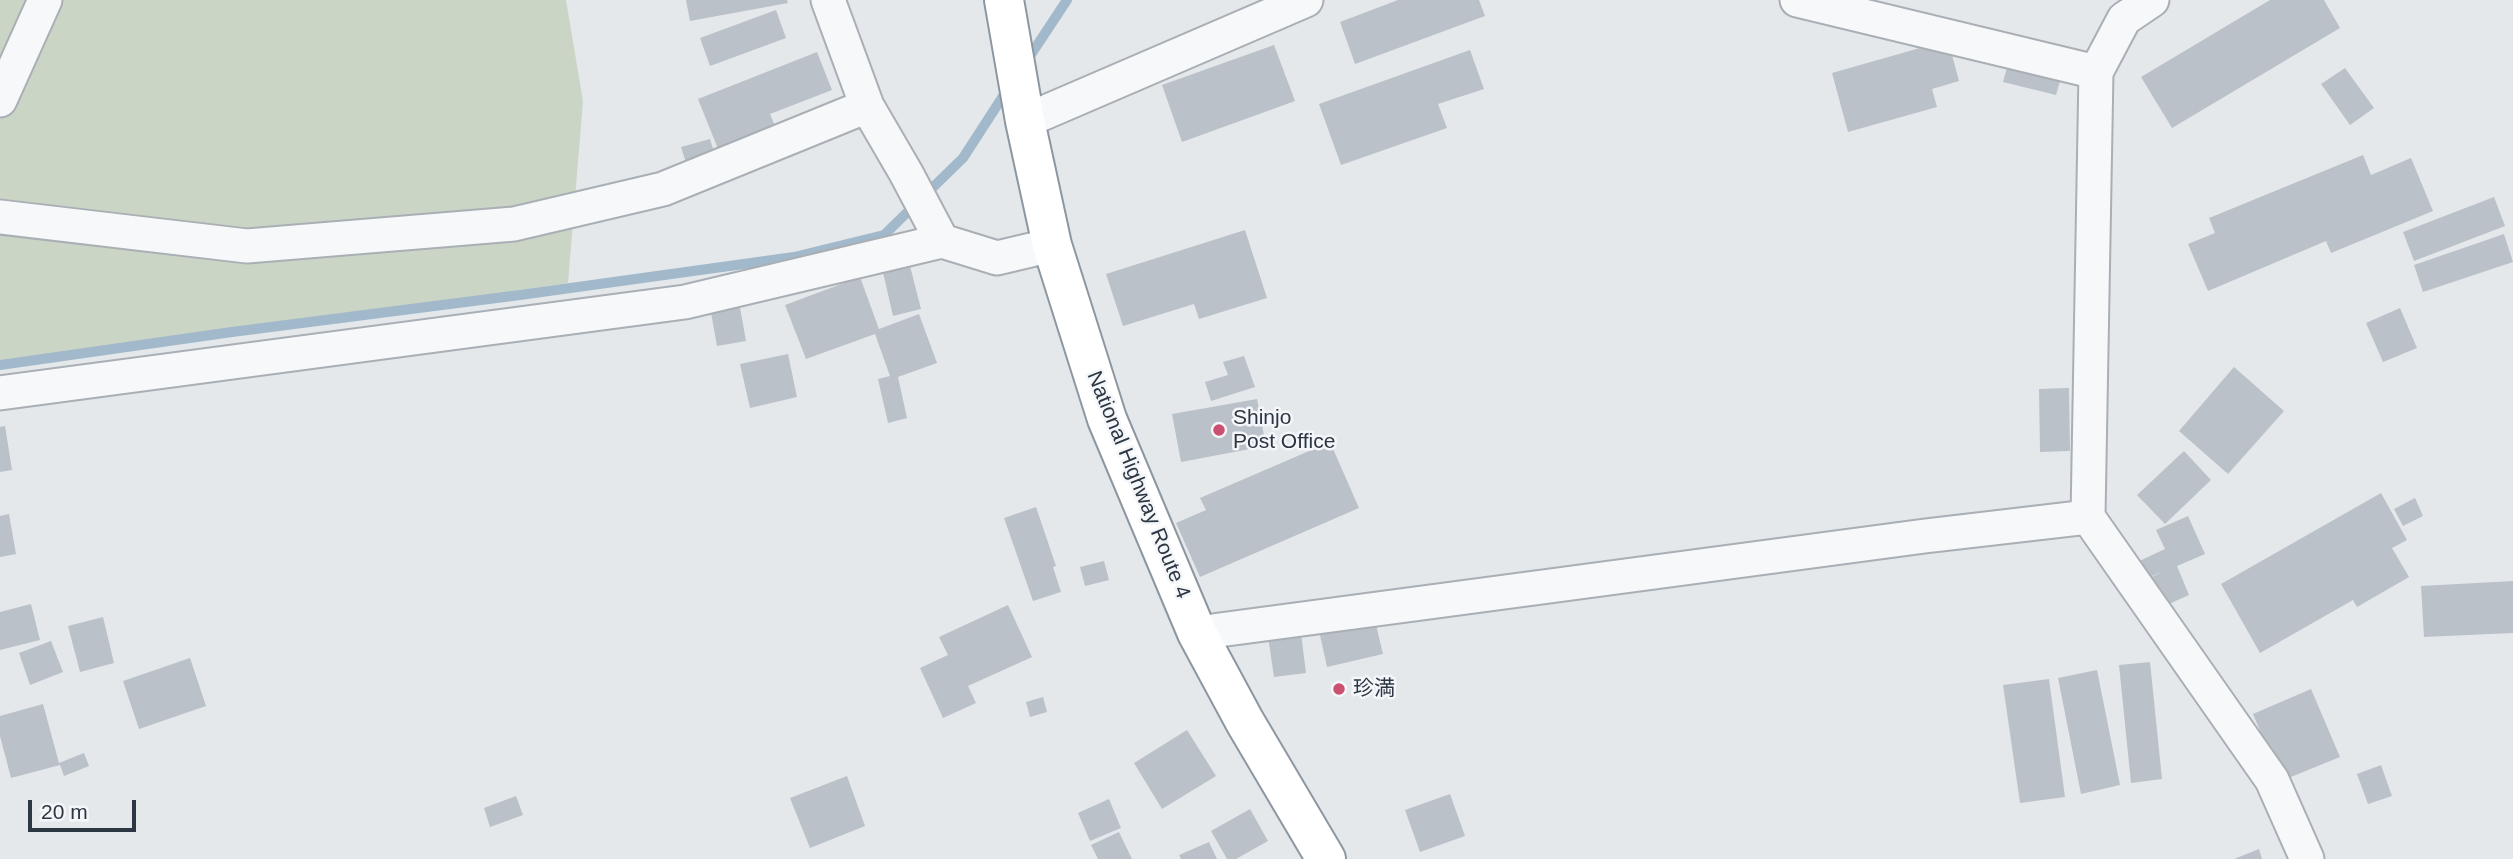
<!DOCTYPE html>
<html>
<head>
<meta charset="utf-8">
<style>
	body { margin:0 }
	#map { position:relative; width:2513px; height:859px; overflow:hidden; background:#e4e8eb; font-family:Helvetica,sans-serif }
	canvas { display:block }
	.scale { position:absolute; left:28px; top:800px; width:108px; height:32px; box-sizing:border-box; border:4px solid #2c3743; border-top:0; padding-left:9px; font-size:21px; line-height:24px; white-space:nowrap; color:#2c3743; -webkit-text-stroke:5px #f4f6f9; paint-order:stroke }
</style>
</head>
<body>
<div id="map">
<canvas width="2513" height="859"></canvas>
<div class="scale">20 m</div>
</div>
<script>
const context = document.querySelector('canvas').getContext('2d');
context.lineJoin = 'round';
function fillPath(path, color) {
  context.fillStyle = color;
  context.fill(path, 'evenodd');
}
function strokePath(path, color, width, dash) {
  context.strokeStyle = color;
  context.lineWidth = width;
  context.lineCap = dash ? 'butt' : 'round';
  context.setLineDash(dash || []);
  context.stroke(path);
}
function write(font, color, halo, rows, align = 'center') {
  context.font = font + ' Helvetica,"Noto Sans JP",sans-serif';
  context.lineWidth = 5;
  context.setLineDash([]);
  context.textBaseline = 'middle';
  context.strokeStyle = halo;
  context.fillStyle = color;
  for (const [text, x, y, turn = 0] of rows) {
    context.save();
    context.translate(x, y);
    context.rotate((+turn || 0) * Math.PI / 180);
    context.textAlign = isNaN(turn) ? turn : align;
    if (halo) context.strokeText(text, 0, 0);
    context.fillText(text, 0, 0);
    context.restore();
  }
}
fillPath(new Path2D(`
	M0,0H566L583,101L568,283L0,368Z`), '#cbd5c6');
strokePath(new Path2D(`
	M1026,62L1067,0
	M0,365L232,332L520,295L794,257L884,235L963,158L1009,87`), '#a1b9ca', 10);
fillPath(new Path2D(`
	M686,0H787L788,3L690,21Z
	M1398,0H1479L1485,16L1355,64L1340,22Z
	M2270,0H2324L2340,28L2172,128L2141,77Z
	M776,10L786,38L710,66L700,38Z
	M1948,40L1959,81L1932,89L1937,107L1848,132L1832,73Z
	M1274,45L1295,101L1182,142L1162,85Z
	M1470,50L1484,89L1438,104L1447,128L1341,165L1319,104Z
	M817,52L832,90L770,114L775,126L718,149L698,99Z
	M2009,60L2062,74L2056,95L2003,82Z
	M2345,68L2374,108L2350,125L2321,84Z
	M710,139L716,158L687,166L681,147Z
	M2363,155L2371,175L2411,158L2433,211L2331,253L2326,241L2208,291L2188,244L2215,233L2209,218Z
	M2494,197L2505,226L2414,261L2403,232Z
	M1245,230L1267,298L1199,319L1194,304L1123,326L1106,274Z
	M2504,234L2513,262L2423,292L2414,265Z
	M909,262L921,309L893,316L882,268Z
	M860,277L879,329L919,314L937,363L898,377L907,418L888,423L878,379L890,376L875,334L806,359L785,305Z
	M739,302L746,341L717,346L710,307Z
	M2400,308L2417,348L2383,362L2366,323Z
	M788,354L797,397L750,408L740,364Z
	M1244,356L1255,387L1211,401L1205,382L1228,375L1223,362Z
	M2234,367L2284,411L2228,474L2179,431Z
	M2069,388L2070,451L2040,452L2039,389Z
	M1257,399L1266,446L1181,462L1172,414Z
	M5,426L12,470L0,472V427Z
	M1330,442L1359,508L1200,577L1176,523L1206,510L1200,498Z
	M2184,451L2211,480L2165,524L2137,495Z
	M2381,493L2407,540L2392,548L2409,577L2357,607L2353,600L2260,653L2221,584Z
	M2415,498L2423,516L2403,526L2394,509Z
	M1036,507L1056,566L1053,567L1061,592L1033,601L1004,518Z
	M9,514L16,554L0,557V516Z
	M2188,516L2205,554L2177,566L2189,595L2158,609L2145,580L2164,571L2140,581L2133,564L2165,549L2156,530Z
	M1104,561L1109,580L1085,586L1080,567Z
	M2513,581V633L2424,637L2421,586Z
	M31,604L40,640L0,650V612Z
	M1371,604L1383,654L1327,667L1316,617Z
	M1008,605L1032,657L968,686L976,703L943,718L920,668L948,655L939,637Z
	M103,617L114,663L80,672L68,626Z
	M1300,626L1306,673L1274,677L1267,630Z
	M51,641L63,672L30,685L19,653Z
	M190,658L206,706L139,729L123,681Z
	M2150,662L2162,779L2131,783L2119,665Z
	M2097,670L2120,785L2081,794L2058,678Z
	M2049,679L2065,797L2020,803L2003,685Z
	M2311,689L2340,757L2281,781L2253,714Z
	M1043,697L1047,712L1030,717L1026,702Z
	M43,704L59,763L84,753L89,766L64,776L60,765L11,778L0,736V716Z
	M1187,730L1216,776L1162,809L1134,763Z
	M2381,765L2392,796L2368,804L2357,774Z
	M847,776L865,826L810,848L790,798Z
	M1450,794L1465,836L1420,852L1405,810Z
	M516,796L523,815L490,827L484,808Z
	M1109,799L1121,828L1090,841L1078,813Z
	M1250,809L1268,841L1236,859H1227L1211,831Z
	M1119,832L1132,859H1098L1091,845Z
	M1209,842L1217,859H1181L1179,855Z
	M2259,849L2262,859H2234Z`), '#bbc1c8');
const street = new Path2D(`
	M828,0L867,106L906,173L942,241
	M1797,0L2096,72
	M2152,0L2124,19L2096,72L2088,517L2272,780L2307,859
	M0,100L45,0
	M1025,121L1306,0
	M0,217L247,246L514,224L663,189L867,106
	M0,393L685,302L942,241L997,258L1052,245
	M1197,633L1925,536L2088,517`);
const highway = new Path2D(`
	M1004,0L1025,121L1052,245L1107,419L1197,633L1245,722L1326,859`);
strokePath(street, '#a9afb5', 37);
strokePath(highway, '#8c97a2', 42);
strokePath(street, '#f7f8fa', 33);
strokePath(highway, '#fff', 38);
for (const [x, y, r, color] of [
	[1219,430,7,"#ca506f"],
	[1339,689,7,"#ca506f"]
]) {
  const dot = new Path2D();
  dot.arc(x, y, r, 0, 2 * Math.PI);
  context.fillStyle = color;
  context.fill(dot);
  strokePath(dot, '#f4f6f9', 2.5);
}
write('21px', '#2c3743', '#f4f6f9', [
	["Shinjo",1233,418],
	["Post Office",1233,442],
	["珍満",1353,689]
], 'left');
write('21px', '#2c3743', '#f4f6f9', [
	["National Highway Route 4",1138,485,68]
]);
</script>
</body>
</html>
